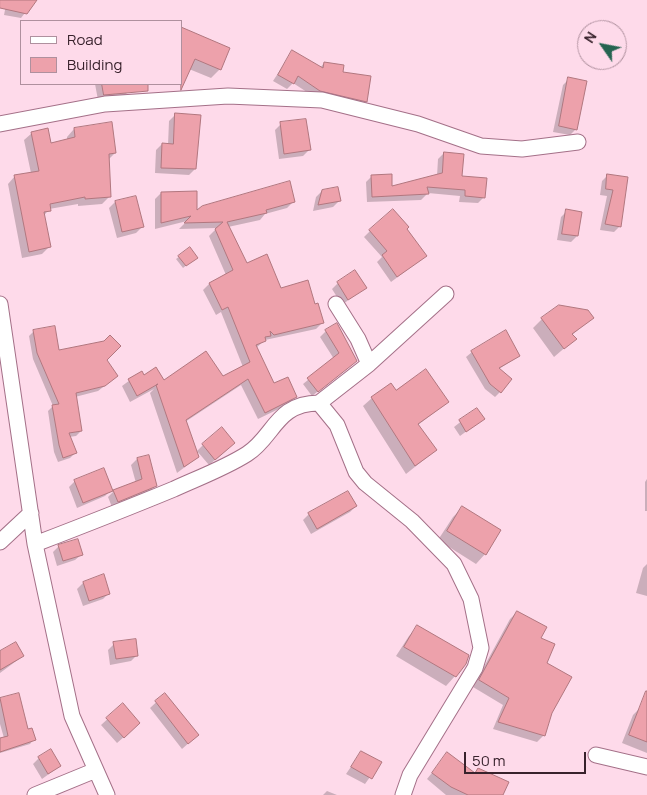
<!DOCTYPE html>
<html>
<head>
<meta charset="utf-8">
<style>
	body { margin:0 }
	#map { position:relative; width:647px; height:795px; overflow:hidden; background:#fedaea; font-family:Manrope,sans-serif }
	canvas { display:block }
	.legend { position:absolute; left:20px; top:20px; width:162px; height:65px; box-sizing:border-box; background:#fedaea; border:1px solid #af909e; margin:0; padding:6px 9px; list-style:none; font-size:15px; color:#38222c }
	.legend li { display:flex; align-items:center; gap:10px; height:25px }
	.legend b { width:25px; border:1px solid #af909e }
	.north { position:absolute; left:577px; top:20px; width:50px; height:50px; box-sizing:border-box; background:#fedaea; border:1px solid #af909e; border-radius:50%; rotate:303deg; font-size:14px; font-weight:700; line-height:20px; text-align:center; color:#38222c }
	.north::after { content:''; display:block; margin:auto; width:18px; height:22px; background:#256451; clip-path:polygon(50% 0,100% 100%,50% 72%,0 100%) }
	.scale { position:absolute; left:464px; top:752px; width:122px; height:22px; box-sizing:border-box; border:2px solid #38222c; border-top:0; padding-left:6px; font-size:15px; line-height:18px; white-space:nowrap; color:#38222c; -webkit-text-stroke:4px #fedaea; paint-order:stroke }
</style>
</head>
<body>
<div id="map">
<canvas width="647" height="795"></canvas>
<ul class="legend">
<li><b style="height:6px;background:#fff"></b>Road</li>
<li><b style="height:14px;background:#eda1ab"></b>Building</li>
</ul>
<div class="north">N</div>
<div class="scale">50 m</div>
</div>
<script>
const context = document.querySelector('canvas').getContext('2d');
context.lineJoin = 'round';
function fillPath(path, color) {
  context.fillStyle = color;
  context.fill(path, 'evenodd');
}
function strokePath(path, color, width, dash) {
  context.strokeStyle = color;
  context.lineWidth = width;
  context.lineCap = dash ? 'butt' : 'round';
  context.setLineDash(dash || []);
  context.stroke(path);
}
fillPath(new Path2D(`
	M7,0H35L21,18L4,15Z
	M181,30L220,69L211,78L189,69Z
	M292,52L320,68L324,63L342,73L366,101L360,107L313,96L293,83L287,89L273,81Z
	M569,79L576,129L570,135L553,132L563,85Z
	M95,84H126L127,93L121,99L98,100Z
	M175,115L195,169L189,175L155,173L156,150L162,144L168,145L169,121Z
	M281,124L309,150L303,156L279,159L275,130Z
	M74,129L115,153L108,160L109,197L102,204L78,206V204L49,209L43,217L50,246L42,254L22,258L8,184L15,176L31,173L24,140L32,133L50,145L67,140V137Z
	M444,153L461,178L484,197L478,203L459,202L460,196L428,193L421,200L367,202L366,182L372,176L391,188L437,176L438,159Z
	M608,175L626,178L620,226L614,232L600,230L607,196L600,195L602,181Z
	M322,191L339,201L333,207L313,211L316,197Z
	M161,193L196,213L294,201L287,208L265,214L260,220L228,227L246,264L281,289L314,305L322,323L316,329L265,340L256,348L274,384L295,397L289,404L258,419L241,385L185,422L198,457L177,473L150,393L154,389L130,402L122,386L141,372L144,376L164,381L222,377L243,367L221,312L216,315L203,290L209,284L226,275L209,236L217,228L179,229L187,221L155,229V199Z
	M115,202L142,227L136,233L117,238L109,208Z
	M567,211L577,236L571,242L557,240L561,217Z
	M406,229L419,261L391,282L377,262L382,257L364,237L370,231Z
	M190,249L193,260L183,268L176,259Z
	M338,283L365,287L342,305L332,289Z
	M592,318L572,335L575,339L554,357L533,328L542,319Z
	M34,331L58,352L106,360L111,381L98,391L75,397L81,431L76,436L69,437L75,453L70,458L58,462L54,452L48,411L53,406L33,359L29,336Z
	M326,331L356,361L312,396L303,384L334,359L320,337Z
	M472,352L519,356L499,369L500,392L495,397L485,389L466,357Z
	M396,392L448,402L418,425L436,450L406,474L363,406L372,398Z
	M477,409L483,419L460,436L454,427Z
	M203,445L228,449L209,465L197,451Z
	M137,459L156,485L150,491L112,507L108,497L114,491L136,483L131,465Z
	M647,479V511H645V482Z
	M75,481L111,490L105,496L77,508L69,487Z
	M348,492L356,506L350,512L311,534L303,520L309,514Z
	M462,508L500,530L485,554L476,564L438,540L453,517Z
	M59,546L81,555L75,560L57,566L53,552Z
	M647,564V596L636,593L643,568Z
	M83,583L109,593L103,599L83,606L77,589Z
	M517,612L539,639L546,664L550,713L544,735L537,742L493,729L503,705L473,687L510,619Z
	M418,627L455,676L446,686L396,656L409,636Z
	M114,644L137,655L131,661L110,665L108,650Z
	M0,653L23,656L0,673Z
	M165,694L191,741L182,749L150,708Z
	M18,695L27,731L34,739L30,744L0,753V739L4,738L0,724V699Z
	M123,705L133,729L117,743L101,725Z
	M641,707L647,709V753L622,743L633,715Z
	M361,752L380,763L365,784L346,774Z
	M447,754L473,774L478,769L501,795H446L427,779Z
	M39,758L60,766L42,779L33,764Z
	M327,791L337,795H323Z`), '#0003');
const building = new Path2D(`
	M0,0H37L27,14L0,8Z
	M181,27L230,48L221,70L195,59L181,90Z
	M292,50L323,68L324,62L344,65L343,72L371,76L367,102L320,91L298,76L294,84L278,75Z
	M568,77L587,81L577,130L559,126Z
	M102,84H148V91L104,95Z
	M175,113L201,115L196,169L161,168L162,143L173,144Z
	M306,119L311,150L284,154L280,122Z
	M112,122L116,153L109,154L111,197L85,199V197L50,204L51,211L44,212L51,247L29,252L14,175L39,171L31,132L48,128L51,143L75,137L74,128Z
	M444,152L464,154L462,176L487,178L485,198L465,196V190L427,187L429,194L372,197L371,175L392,174V186L442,173Z
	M607,174L628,177L621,227L605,224L613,190L606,189Z
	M290,181L295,202L266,210L267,213L227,222L247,263L267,254L281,288L308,280L315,304L318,303L324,323L274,335L270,331L271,336L265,337L266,341L256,345L274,383L288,377L297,397L265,413L248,379L186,420L199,457L184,467L156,385L158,384L137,396L128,379L142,371L144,375L156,367L164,380L206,351L223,376L250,362L228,307L222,310L209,283L233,270L215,229L223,222L184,223L191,216L161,223V192L197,191V210L202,206Z
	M338,187L341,201L318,205L322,190Z
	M136,196L144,227L122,232L115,201Z
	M393,209L409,227L407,229L427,256L397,277L382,255L387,251L369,230Z
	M566,209L582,212L578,236L562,234Z
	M190,247L198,258L186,266L178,256Z
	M355,270L367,288L348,300L337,282Z
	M559,305L588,310L594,318L572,334L577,339L564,349L541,318Z
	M337,323L357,361L318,392L307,378L339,353L325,330Z
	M55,326L59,350L104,341L110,335L121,346L107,360L118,376L105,386L76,393L82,431L69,433L77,453L63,458L59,445L52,405L59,404L37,353L33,330Z
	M506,330L520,356L499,368L512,379L501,393L490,384L471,351Z
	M426,369L449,402L418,424L437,450L415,466L371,397L391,383L396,390Z
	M477,408L485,419L466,432L459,420Z
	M222,427L235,443L215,460L202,444Z
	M149,455L157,486L118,502L113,490L142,479L137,458Z
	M104,468L113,491L83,503L74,480Z
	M348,491L357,506L317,529L308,513Z
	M462,506L501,530L486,555L447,531Z
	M78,539L83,555L63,561L58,545Z
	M104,574L110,594L89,601L83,582Z
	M517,611L547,627L541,638L555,644L547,663L572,677L552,713L545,736L498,722L509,698L479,680Z
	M417,625L469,655L466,664L456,677L404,647Z
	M136,639L138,656L116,659L113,642Z
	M16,642L24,656L0,670V651Z
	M646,691H647V742L629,735Z
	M19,693L28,729L32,728L36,740L0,752V738L8,736L0,698Z
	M165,693L199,735L188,744L155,701Z
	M123,703L140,723L124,738L106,718Z
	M51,749L61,766L48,774L38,757Z
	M361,751L382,762L372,779L351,767Z
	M447,752L475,773L478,768L509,782L503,795H468L451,787L432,773Z`);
fillPath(building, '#eda1ab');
strokePath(building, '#b1777f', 1);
const minor = new Path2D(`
	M0,124L105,104L228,96L322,100L418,124L481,146L522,149L578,142
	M0,304L35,544L72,716L107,795
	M336,304L358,339L369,364
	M319,403L369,364L446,294
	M0,542L31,513
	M35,544C82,526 128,508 174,489C198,478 225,468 247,454C274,437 276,403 319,403L337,425L356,472L365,483L412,521L454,564L471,599L481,648L475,668L410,775L403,795
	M596,755L647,767
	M35,795L96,770`);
strokePath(minor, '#a47088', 17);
strokePath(minor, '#fff', 15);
</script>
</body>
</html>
